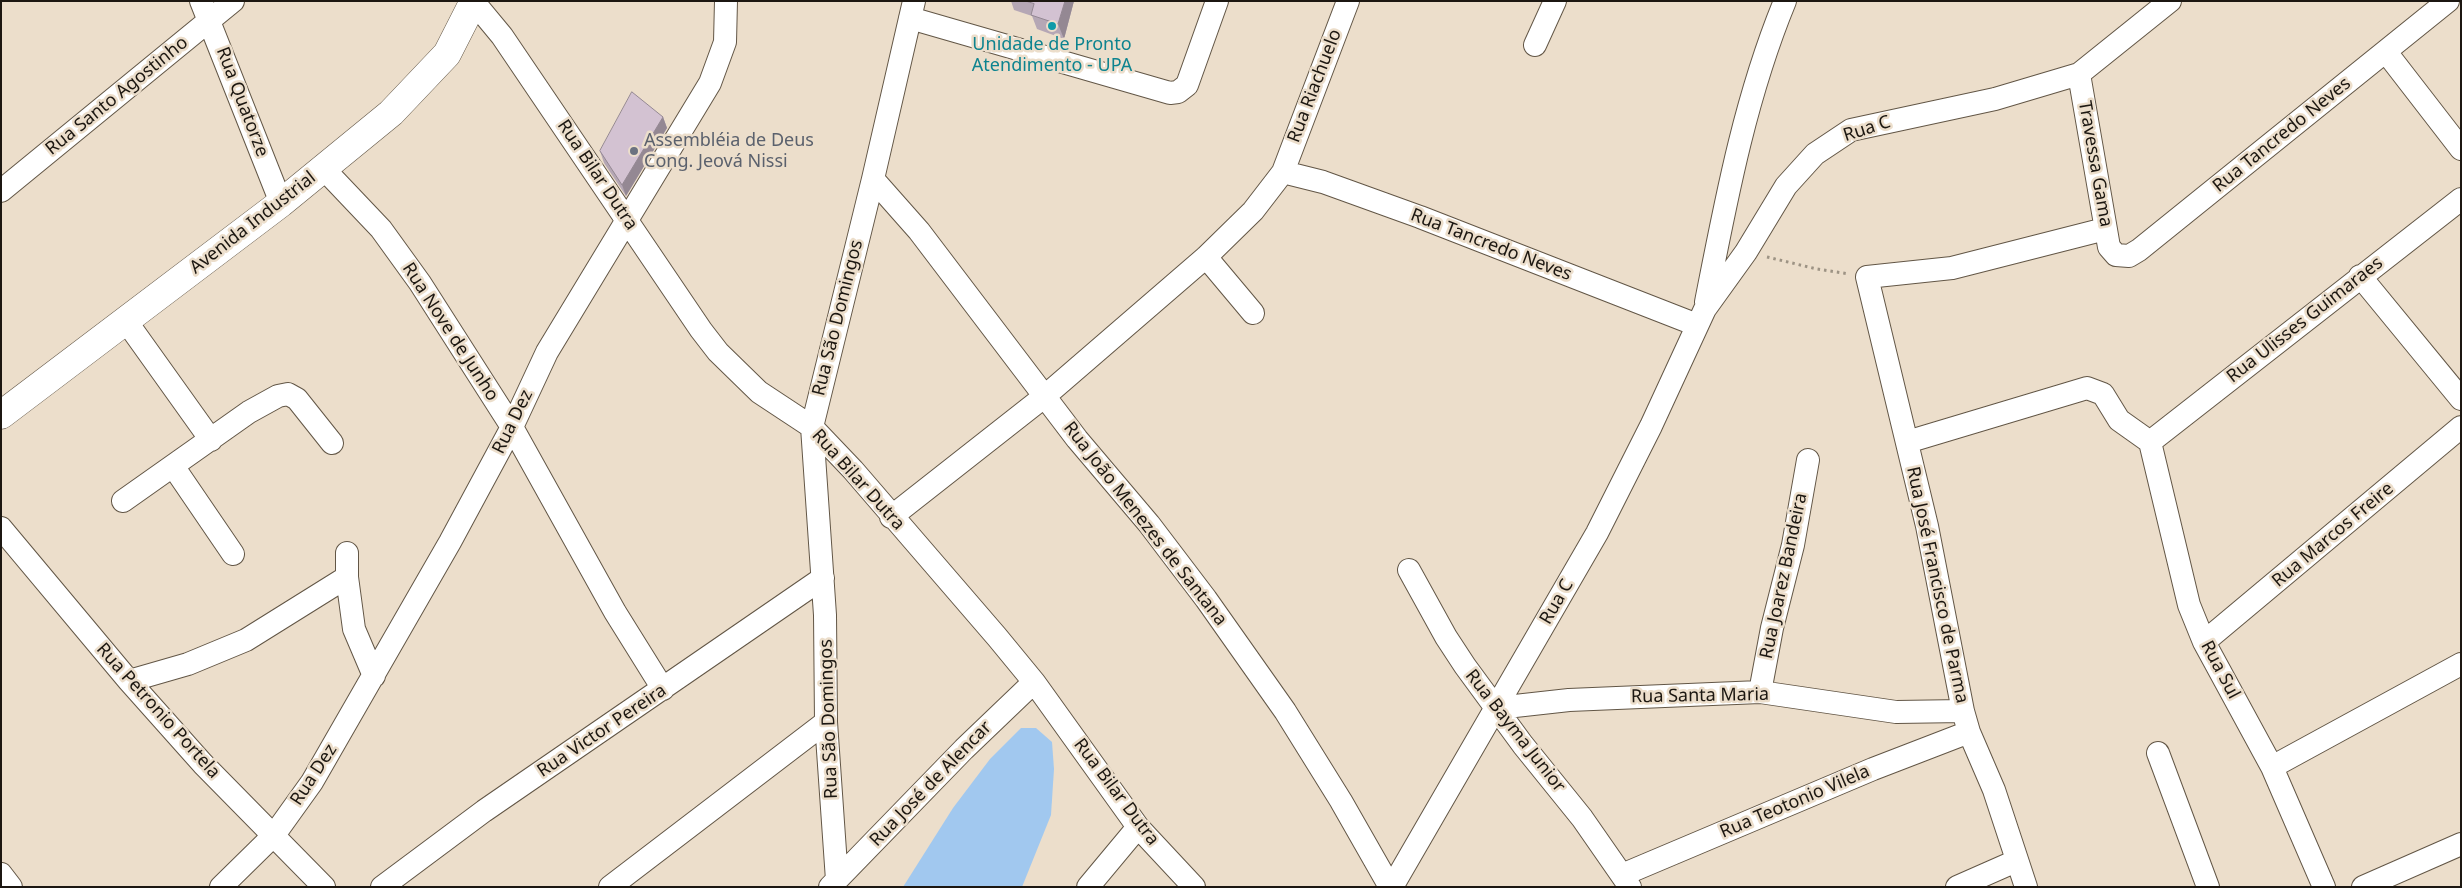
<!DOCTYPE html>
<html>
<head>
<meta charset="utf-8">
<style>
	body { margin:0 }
	#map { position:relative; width:2462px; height:888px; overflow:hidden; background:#ecdecb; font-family:"Noto Sans",sans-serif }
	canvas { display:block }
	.frame { position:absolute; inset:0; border:2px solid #1c1711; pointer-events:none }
</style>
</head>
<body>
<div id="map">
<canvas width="2462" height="888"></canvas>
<div class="frame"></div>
</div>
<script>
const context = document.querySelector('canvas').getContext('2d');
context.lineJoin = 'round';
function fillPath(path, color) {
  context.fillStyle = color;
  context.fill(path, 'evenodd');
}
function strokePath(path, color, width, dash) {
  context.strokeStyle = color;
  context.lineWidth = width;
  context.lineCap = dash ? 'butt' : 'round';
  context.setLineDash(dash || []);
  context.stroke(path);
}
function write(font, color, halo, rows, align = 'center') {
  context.font = font + ' "Noto Sans",sans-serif';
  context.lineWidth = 5;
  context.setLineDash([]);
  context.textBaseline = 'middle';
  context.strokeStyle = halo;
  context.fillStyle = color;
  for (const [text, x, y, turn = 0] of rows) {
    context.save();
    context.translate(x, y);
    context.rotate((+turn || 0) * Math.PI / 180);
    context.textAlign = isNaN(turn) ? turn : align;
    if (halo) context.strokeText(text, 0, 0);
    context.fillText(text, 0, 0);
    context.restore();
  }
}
fillPath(new Path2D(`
	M1021,728H1036L1052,742L1054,769L1051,815L1022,887H903L953,808L990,759Z`), '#a1c8ef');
const street = new Path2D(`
	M201,1L281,203
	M473,1L502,36L701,330L718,352L759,392L812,427L853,470L997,637L1034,682L1138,827L1194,887
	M910,18L1170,93L1178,92L1187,85L1217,1
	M1535,45L1555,1
	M2386,52L2461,149
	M2079,74L2109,247L2116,255L2129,256L2139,250L2448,1
	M324,169L381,229L420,283L512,427L615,612L663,689
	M1283,172L1323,182L1420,217L1697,325
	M873,179L919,231L1077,439L1149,524L1206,599L1285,711L1341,801L1390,887
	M1,191L233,1
	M1206,257L1253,313
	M2360,276L2461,399
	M1706,302C1726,200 1745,98 1785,1
	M126,321L211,440
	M1907,442L2087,388L2103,394L2119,420L2150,442
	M2150,442L2189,605L2204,642L2272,767L2324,887
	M2150,442L2461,199
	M173,466L233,554
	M123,501L249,412L278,396L288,394L297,399L332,443
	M891,517L1045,396L1206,257L1253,211L1283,172L1348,1
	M1,528L129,681L203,764L324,887
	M347,553V577L354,629L374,676
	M1409,570L1446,637L1465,666L1523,745L1582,818L1630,887
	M2204,642L2461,427
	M129,681L188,664L246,640L347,577
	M1760,692L1772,628L1793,545L1808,460
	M1497,708L1569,700L1760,692L1896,712L1963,711
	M2158,753L2208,887
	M2272,767L2461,664
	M1,874L11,887
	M1622,875L1873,769L1969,732
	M837,880L826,722L825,615L812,427L873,179L914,1
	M221,887L274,835L312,782L450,542L512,427L547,352L710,83L725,42L726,1
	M382,887L484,811L823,578
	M610,887L826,722
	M830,887L964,749L1034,682
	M1088,887L1138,827
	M1392,887L1597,533L1651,426L1705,309L1746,252L1786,186L1815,154L1851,130L1995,99L2079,74L2170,1
	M1957,887L2016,861
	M2026,887L1994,790L1969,732L1963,711L1927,526L1867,277L1952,268L2105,229
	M2363,887L2461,844`);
const secondary = new Path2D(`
	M1,415L281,203L391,113L447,54L474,1`);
strokePath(street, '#625646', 24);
strokePath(secondary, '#625646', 29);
strokePath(new Path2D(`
	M1767,257L1817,269L1849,274`), '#9d9384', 3, [2.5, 4]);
strokePath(street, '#fff', 22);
strokePath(secondary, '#fff', 28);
fillPath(new Path2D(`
	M1011,1H1074L1064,39L1037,29L1032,16L1014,10Z
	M663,117L667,128L626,196L604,163L600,151Z`), '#b5a7b5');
fillPath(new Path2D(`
	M1065,1H1074L1064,39L1058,24Z
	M663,117L667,128L626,196L622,185Z`), '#948893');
const building = new Path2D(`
	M1026,1H1065L1058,24L1031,15L1034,4Z
	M632,92L663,117L622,185L600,151Z`);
fillPath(building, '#d3c2d2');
strokePath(building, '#948893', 1);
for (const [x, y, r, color] of [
	[1052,26,5,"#0f9aa8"],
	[634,151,5,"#6b7280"]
]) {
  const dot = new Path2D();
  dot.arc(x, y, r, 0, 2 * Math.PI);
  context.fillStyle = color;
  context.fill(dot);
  strokePath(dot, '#ecdecb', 2);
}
write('18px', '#0d838f', '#ecdecb', [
	["Unidade de Pronto",1052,45],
	["Atendimento - UPA",1052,66]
]);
write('18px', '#1c1711', '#ecdecb', [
	["Rua Riachuelo",1315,86,-69],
	["Rua Santo Agostinho",117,96,-39],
	["Rua Quatorze",242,102,69],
	["Rua C",1867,129,-18],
	["Rua Tancredo Neves",2282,135,-39],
	["Travessa Gama",2095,164,80],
	["Rua Bilar Dutra",597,175,56],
	["Avenida Industrial",253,223,-38],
	["Rua Tancredo Neves",1491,245,21],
	["Rua São Domingos",838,318,-76],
	["Rua Ulisses Guimaraes",2305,320,-38],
	["Rua Nove de Junho",450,332,57],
	["Rua Dez",513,422,-64],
	["Rua Bilar Dutra",858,480,48],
	["Rua João Menezes de Santana",1145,524,52],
	["Rua Marcos Freire",2333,535,-40],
	["Rua Joarez Bandeira",1784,576,-78],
	["Rua José Francisco de Parma",1937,585,78],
	["Rua C",1557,602,-60],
	["Rua Sul",2220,670,62],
	["Rua Santa Maria",1700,696,-1],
	["Rua Petronio Portela",158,711,48],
	["Rua São Domingos",829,719,-92],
	["Rua Victor Pereira",602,731,-34],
	["Rua Bayma Junior",1515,731,52],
	["Rua Dez",314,775,-57],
	["Rua José de Alencar",931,784,-46],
	["Rua Bilar Dutra",1116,792,53],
	["Rua Teotonio Vilela",1795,802,-23]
]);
write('18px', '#5b616d', '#ecdecb', [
	["Assembléia de Deus",644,141],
	["Cong. Jeová Nissi",644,162]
], 'left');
</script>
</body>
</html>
